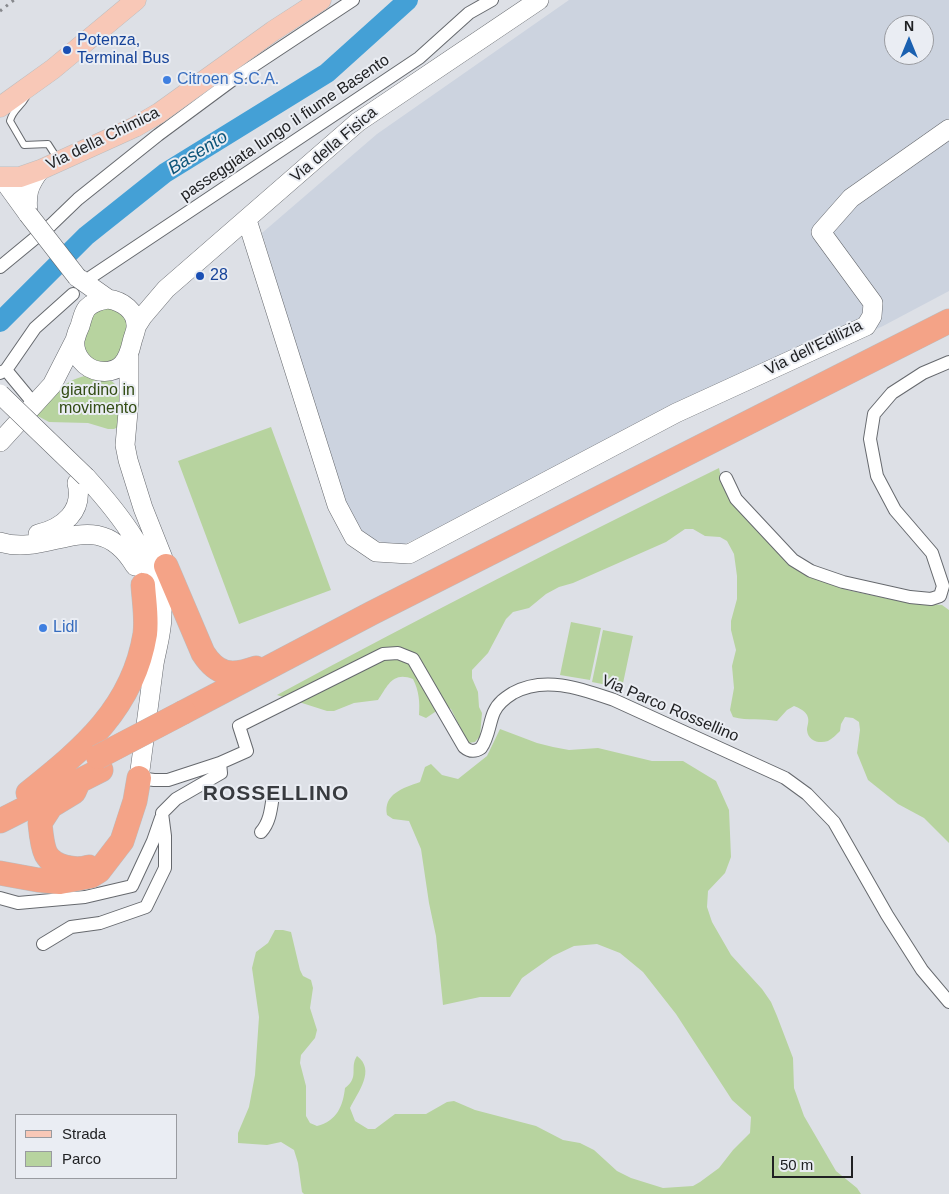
<!DOCTYPE html>
<html>
<head>
<meta charset="utf-8">
<style>
	body { margin:0 }
	#map { position:relative; width:949px; height:1194px; overflow:hidden; background:#dde0e6; font-family:Helvetica,sans-serif }
	canvas { display:block }
	.legend { position:absolute; left:15px; top:1114px; width:162px; height:65px; box-sizing:border-box; background:#eaedf3; border:1px solid #999ba0; margin:0; padding:6px 9px; list-style:none; font-size:15px; color:#202123 }
	.legend li { display:flex; align-items:center; gap:10px; height:25px }
	.legend b { width:25px; border:1px solid #999ba0 }
	.north { position:absolute; left:884px; top:15px; width:50px; height:50px; box-sizing:border-box; background:#eaedf3; border:1px solid #999ba0; border-radius:50%; rotate:0deg; font-size:14px; font-weight:700; line-height:20px; text-align:center; color:#202123 }
	.north::after { content:''; display:block; margin:auto; width:18px; height:22px; background:#1a60b0; clip-path:polygon(50% 0,100% 100%,50% 72%,0 100%) }
	.scale { position:absolute; left:772px; top:1156px; width:81px; height:22px; box-sizing:border-box; border:2px solid #202123; border-top:0; padding-left:6px; font-size:15px; line-height:18px; white-space:nowrap; color:#202123; -webkit-text-stroke:4px #eaedf3; paint-order:stroke }
</style>
</head>
<body>
<div id="map">
<canvas width="949" height="1194"></canvas>
<ul class="legend">
<li><b style="height:6px;background:#f8c8b7"></b>Strada</li>
<li><b style="height:14px;background:#b7d39f"></b>Parco</li>
</ul>
<div class="north">N</div>
<div class="scale">50 m</div>
</div>
<script>
const context = document.querySelector('canvas').getContext('2d');
context.lineJoin = 'round';
function fillPath(path, color) {
  context.fillStyle = color;
  context.fill(path, 'evenodd');
}
function strokePath(path, color, width, dash) {
  context.strokeStyle = color;
  context.lineWidth = width;
  context.lineCap = dash ? 'butt' : 'round';
  context.setLineDash(dash || []);
  context.stroke(path);
}
function write(font, color, halo, rows, align = 'center') {
  context.font = font + ' Helvetica,sans-serif';
  context.lineWidth = 4;
  context.setLineDash([]);
  context.textBaseline = 'middle';
  context.strokeStyle = halo;
  context.fillStyle = color;
  for (const [text, x, y, turn = 0] of rows) {
    context.save();
    context.translate(x, y);
    context.rotate((+turn || 0) * Math.PI / 180);
    context.textAlign = isNaN(turn) ? turn : align;
    if (halo) context.strokeText(text, 0, 0);
    context.fillText(text, 0, 0);
    context.restore();
  }
}
fillPath(new Path2D(`
	M569,0H949V291L883,326L398,547L351,532L262,233L377,134ZM894,25H924V55H894Z`), '#ccd3df');
fillPath(new Path2D(`
	M112,307L125,317L128,328L117,359L103,364L89,359L83,346L90,317L97,310Z
	M91,375C96,376 102,377 107,379C126,385 120,411 120,426L114,429H108L88,423L49,422L34,414C51,396 65,378 91,375Z
	M271,427L331,590L239,624L178,461Z
	M719,468L722,483L811,577L847,590L899,601L942,605L949,610V843L924,818L898,804L868,780L857,753L860,730L859,722L853,718L845,717L841,724L840,731C837,734 832,739 828,741C819,744 808,741 807,730C807,725 810,721 807,715C804,710 799,708 794,706L787,710L777,721C762,718 748,721 733,717L730,710L734,688L732,666L736,650L731,630V621L737,599V576L734,554L727,541L720,537L705,536L693,529H685L666,542L573,583L559,587L546,594L529,608L513,612L506,619L488,653L472,670V678L478,692L479,707L482,713L480,736L475,742L468,743L451,709L444,706L426,718L419,715C420,702 419,691 413,679C393,671 388,685 378,700L354,703L334,711H327L277,695C423,616 570,541 719,468Z
	M571,622L601,628L590,680L560,675Z
	M603,630L633,636L622,688L592,682Z
	M500,729L537,743L553,747L569,750L598,748L652,761H683L716,781L729,810L731,857L725,873L708,891L707,907L712,922L731,955L762,989L771,1002L777,1016L793,1058L794,1088L804,1116L836,1171L857,1188L861,1194H304L302,1192L298,1163L294,1150L281,1142L267,1145L238,1143V1133L249,1107L255,1075L259,1017L252,968L256,952L268,943L275,930H283L291,932L300,970L303,976L311,980L313,988L310,1008L317,1030L315,1038L301,1055L300,1063L306,1086V1116L310,1123L317,1126C337,1121 343,1106 345,1088C360,1077 349,1068 357,1056C376,1070 358,1092 350,1108L355,1121L368,1129H375L395,1114H426L447,1102L454,1101L475,1110L536,1126L563,1140L580,1143L594,1150L617,1171L631,1178L663,1188L693,1186L700,1182L719,1168L733,1150L750,1133L751,1117L732,1100L676,1014L643,972L620,953L597,944L574,946L553,956L522,978L510,997H480L443,1005L436,936L429,903L421,849L409,821L393,819L387,815C383,794 403,788 420,782L425,767L431,764L442,775L458,779L487,756Z`), '#b7d39f');
strokePath(new Path2D(`
	M0,322L86,236L165,173L327,73L408,0`), '#44a0d6', 20);
const lane = new Path2D(`
	M26,97C20,108 13,109 10,121L24,145L48,144L57,158`);
const street = new Path2D(`
	M0,267L51,225L78,199L158,135L235,78L353,0
	M91,277L419,58L469,13L492,0
	M6,370L35,328L73,294
	M0,373L6,370L35,405
	M726,478L736,499L793,560L811,571L843,582L910,597L931,599L940,596L943,586L932,553L895,510L877,476L870,439L874,414L892,393L923,373L949,362
	M139,778L154,780H168L220,763L247,751L239,726L383,654L398,653L413,659L464,747C470,752 475,752 481,748C489,737 489,723 494,712C498,703 505,698 513,693C545,675 582,689 614,700L785,778L807,794L834,822L887,915L922,970L949,1002
	M261,832C270,822 271,809 273,795
	M0,898L18,903L85,897L132,886L153,841L161,818
	M43,944L71,927L100,923L146,907L165,868V836L162,813L176,799L221,773L220,763`);
const secondary = new Path2D(`
	M2,178L28,214
	M28,214C26,194 28,186 40,170
	M247,220L337,505L354,537L376,552L409,554L676,413L866,326L872,316L873,303L821,232L851,198L949,129
	M77,277L108,299
	M108,299C122,301 137,311 136,327C136,331 133,337 132,342C128,360 121,374 99,371C85,369 73,355 75,340C76,336 78,330 80,326C82,320 83,313 87,308C93,302 100,300 108,299Z
	M136,327L143,316L166,289L358,122L539,0
	M129,356V401L125,445L128,460L143,508L166,566L154,573
	M0,442L52,385L75,340
	M86,477C119,513 157,561 162,611C163,629 157,647 154,664C149,702 144,740 139,778
	M38,534C63,528 84,511 77,483
	M0,542C50,558 97,502 135,566`);
const primary = new Path2D(`
	M0,107L53,69L136,0
	M0,177H20L40,170L135,127L159,113L273,31L321,0`);
const highway = new Path2D(`
	M166,566L203,653C217,675 231,677 256,668
	M184,712L372,613L949,321
	M78,783L74,792L51,806L40,823C41,833 42,846 46,854C54,868 76,871 89,867
	M28,793C83,749 133,708 145,634C147,618 144,601 143,585
	M0,821L101,770
	M0,873L38,880L60,882L91,876L99,871L122,841L135,801L139,778`);
strokePath(lane, '#66696e', 8);
strokePath(street, '#66696e', 14);
strokePath(secondary, '#66696e', 20);
strokePath(primary, '#bcbcbd', 21);
strokePath(highway, '#bcbcbd', 25);
strokePath(lane, '#fff', 6);
strokePath(street, '#fff', 12);
strokePath(secondary, '#fff', 19);
strokePath(primary, '#f8c8b7', 20);
strokePath(highway, '#f4a387', 24);
strokePath(new Path2D(`
	M0,11L14,0`), '#87898d', 3, [2.5, 5]);
const secondaryBridge = new Path2D(`
	M28,214L77,277
	M0,394L86,477`);
const highwayBridge = new Path2D(`
	M98,757L184,712`);
strokePath(secondaryBridge, '#66696e', 20, []);
strokePath(highwayBridge, '#bcbcbd', 25, []);
strokePath(secondaryBridge, '#fff', 19);
strokePath(highwayBridge, '#f4a387', 24);
for (const [x, y, r, color] of [
	[67,50,5,"#1a4fb4"],
	[167,80,5,"#3f7fe0"],
	[200,276,5,"#1a4fb4"],
	[43,628,5,"#3f7fe0"]
]) {
  const dot = new Path2D();
  dot.arc(x, y, r, 0, 2 * Math.PI);
  context.fillStyle = color;
  context.fill(dot);
  strokePath(dot, '#eaedf3', 2);
}
write('16px', '#164399', '#eaedf3', [
	["Potenza,",77,41],
	["Terminal Bus",77,59],
	["28",210,276]
], 'left');
write('16px', '#366cbe', '#eaedf3', [
	["Citroen S.C.A.",177,80],
	["Lidl",53,628]
], 'left');
write('16px', '#202123', '#eaedf3', [
	["passeggiata lungo il fiume Basento",285,128,-34],
	["Via della Chimica",103,139,-26],
	["Via della Fisica",334,145,-40],
	["Via dell'Edilizia",814,348,-26],
	["Via Parco Rossellino",670,709,23]
]);
write('16px', '#324c13', '#eaedf3', [
	["giardino in",98,391],
	["movimento",98,409]
]);
write('italic 18px', '#0c5479', '#eaedf3', [
	["Basento",198,153,-32]
]);
context.letterSpacing = '1px';
write('bold 21px', '#383b3f', '#eaedf3', [
	["ROSSELLINO",276,794]
]);
context.letterSpacing = '0px';
</script>
</body>
</html>
